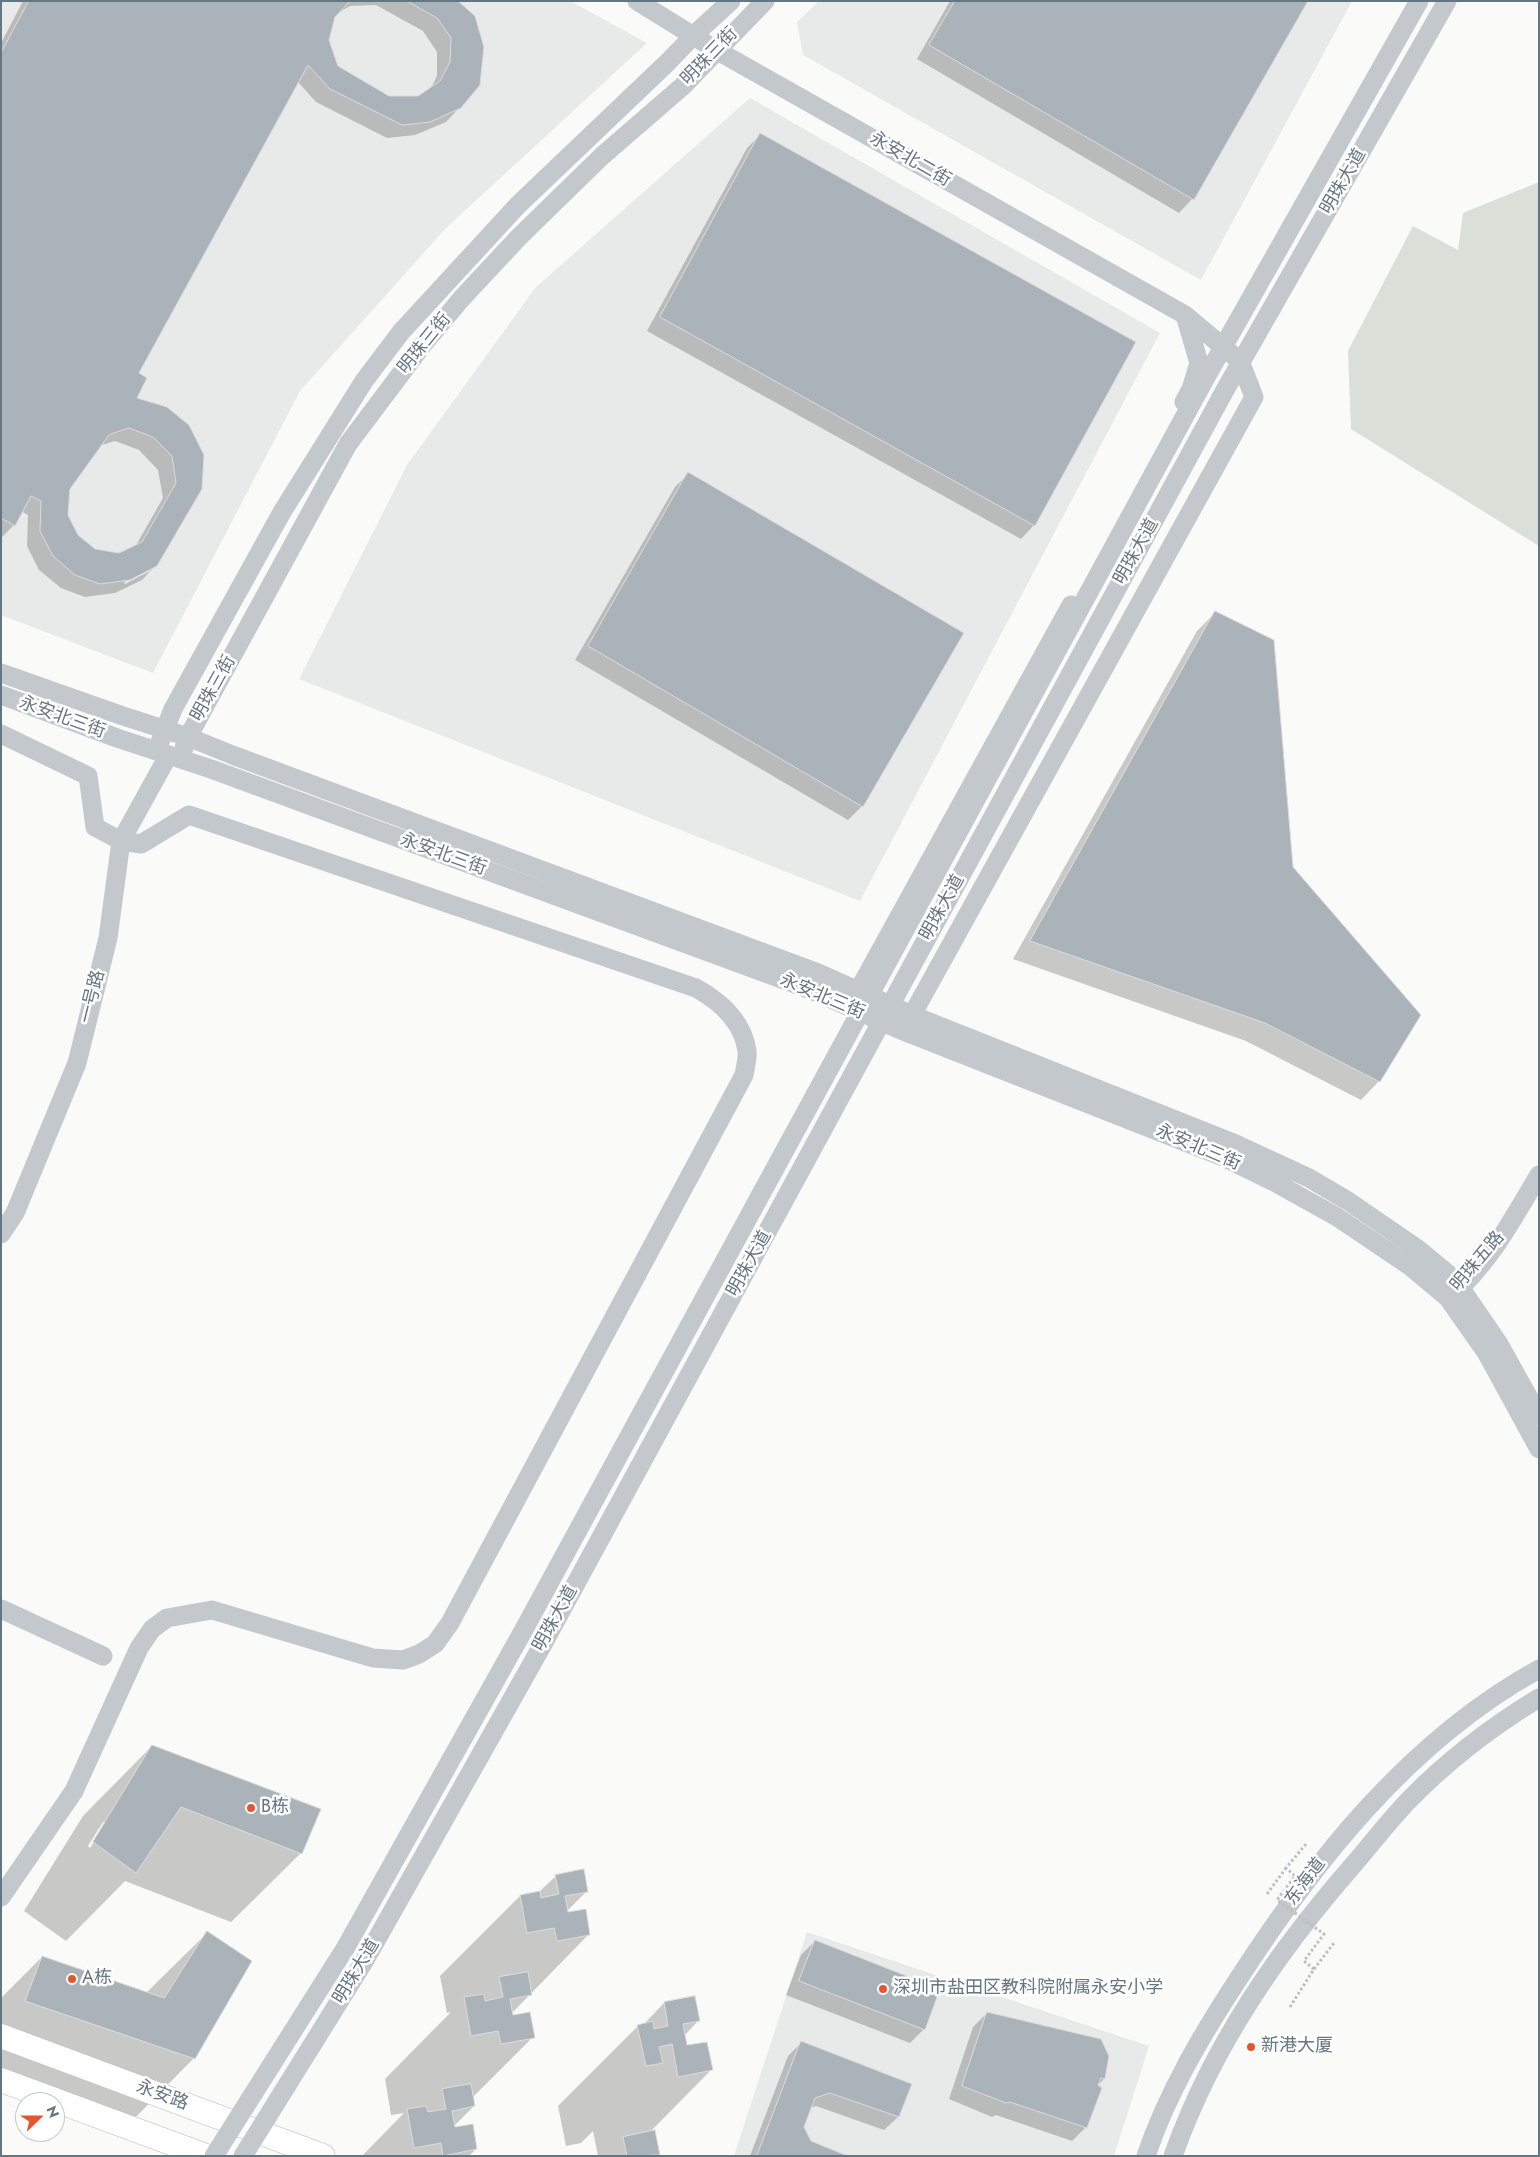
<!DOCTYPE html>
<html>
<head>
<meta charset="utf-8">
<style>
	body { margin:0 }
	#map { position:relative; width:1540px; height:2157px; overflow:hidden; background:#fafaf8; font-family:Jost,sans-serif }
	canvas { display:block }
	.frame { position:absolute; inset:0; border:2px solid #657683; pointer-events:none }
	.north { position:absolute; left:15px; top:2092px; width:50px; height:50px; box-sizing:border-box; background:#fff; border:1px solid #c1c8cd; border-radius:50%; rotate:68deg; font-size:14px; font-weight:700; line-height:20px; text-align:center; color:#657683 }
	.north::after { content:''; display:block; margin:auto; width:18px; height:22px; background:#e4572e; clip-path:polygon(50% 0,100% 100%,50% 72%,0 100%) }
</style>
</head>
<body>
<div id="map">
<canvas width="1540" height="2157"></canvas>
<div class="frame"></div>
<div class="north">N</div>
</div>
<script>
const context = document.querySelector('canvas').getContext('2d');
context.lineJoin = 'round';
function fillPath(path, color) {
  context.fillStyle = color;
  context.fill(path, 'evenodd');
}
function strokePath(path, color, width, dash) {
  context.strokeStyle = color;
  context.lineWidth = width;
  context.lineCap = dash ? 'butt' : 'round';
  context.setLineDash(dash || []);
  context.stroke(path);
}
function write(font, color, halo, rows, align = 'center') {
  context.font = font + ' Jost,"Noto Sans SC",sans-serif';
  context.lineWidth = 5;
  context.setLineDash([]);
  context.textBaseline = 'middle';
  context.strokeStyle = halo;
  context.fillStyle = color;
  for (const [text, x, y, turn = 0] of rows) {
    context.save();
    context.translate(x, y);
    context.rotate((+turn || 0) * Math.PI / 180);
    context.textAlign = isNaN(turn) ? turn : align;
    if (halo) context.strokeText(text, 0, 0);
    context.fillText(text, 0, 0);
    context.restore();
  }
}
fillPath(new Path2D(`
	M1,1H570L647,43L446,228L300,391L153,673L1,615Z
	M819,1H1352L1201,280L803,55L797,22Z
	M750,98L1160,333L860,901L299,679L407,465L536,287Z
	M807,1932L1149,2046L1114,2156H734Z`), '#e8e9e9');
fillPath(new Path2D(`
	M1539,182V546L1351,429L1348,351L1413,226L1458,250L1463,213Z`), '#dadfd7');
fillPath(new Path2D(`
	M23,1H456L460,107L446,122L415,135L387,138L316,102L298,82L137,373L135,399L202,456L156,565L142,580L115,593L85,597L61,588L39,570L27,546L28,515L21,511L14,525L1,538V43ZM376,5L423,31L437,52V76L430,90L418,97H389L337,67L328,40L336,14L350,6ZM115,441L139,450L158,470L163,498L135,547L119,554L94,550L77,536L67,516L69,488L99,446ZM150,568V571L125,584L124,582Z
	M950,1H1307L1192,199L1179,213L917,59Z
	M760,135L1034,525L1021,539L647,331L747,148Z
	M689,473L862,806L848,820L575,660L675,487Z
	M1215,613L1292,867L1379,1081L1361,1100L1246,1041L1013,959L1197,631Z
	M152,1746L301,1853L231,1922L125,1881L66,1941L24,1911L83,1816ZM103,1822H106L90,1848L88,1846Z
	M556,1876L587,1891L567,1911L589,1934L511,2014L533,2037L472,2098L474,2106L454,2126L476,2149L469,2156H362L404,2113L391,2115L385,2079L451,2012L447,2013L440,1976L520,1896L539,1892Z
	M207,1933L194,2058L125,2128L1,2085V1998L42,1957L146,1993Z
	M815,1941L924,2029L910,2043L786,1995L801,1955Z
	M664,2003L699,2020L684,2036L686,2047L711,2070L649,2133L658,2155L598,2156L593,2131L581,2143L566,2146L558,2106L638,2026L643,2025Z
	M987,2013L1108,2056L1104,2079L1097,2086L1086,2127L1072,2141L996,2115L992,2117L949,2099L973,2027Z
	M802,2042L910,2084L898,2117L884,2130L816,2106L810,2108L803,2127L810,2142L845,2156H750L788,2056Z`), '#0003');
const building = new Path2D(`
	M29,1H350L335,17L329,40L338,66L389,96H418L440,81L450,62L451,38L437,18L407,1H458L475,16L484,47L480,85L461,108L430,122L402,125L330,89L308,65L139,373L147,378L137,398L167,407L189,425L204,455L202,489L157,566L130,580L100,584L75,575L53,556L40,531L41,501L31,496L15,526L1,518V53ZM129,428L153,437L172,456L176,483L142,542L119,553L95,549L78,535L68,515L70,489L109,435Z
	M955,1H1308L1194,200L929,45Z
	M760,133L1136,342L1035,526L660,317Z
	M688,472L964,633L863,807L588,646Z
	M1215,611L1274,640L1293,867L1421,1015L1380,1082L1265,1023L1030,941Z
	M152,1745L321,1809L302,1854L181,1807L136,1873L93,1842Z
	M584,1869L588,1892L565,1896L568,1912L586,1909L590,1935L557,1941L554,1928L527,1933L520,1895L540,1891L541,1898L559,1894L555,1875Z
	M207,1931L252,1961L195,2059L25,2001L42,1956L164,1998Z
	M815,1940L940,1989L925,2030L799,1981Z
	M528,1972L532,1995L510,1999L513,2015L530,2012L535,2038L501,2044L498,2031L471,2036L464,1997L484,1994L485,2001L503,1997L499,1977Z
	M695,1996L700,2021L683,2024L687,2045L707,2042L713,2070L678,2077L672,2044L659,2047L663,2063L646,2066L637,2025L653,2021L654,2029L668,2026L664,2002Z
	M987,2012L1101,2039L1109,2056L1105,2079L1101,2078L1098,2085L1102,2088L1087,2128L1010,2102L1006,2103L962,2086Z
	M801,2041L912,2084L899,2117L830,2093L815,2098L804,2127L811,2141L848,2156H757Z
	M471,2084L475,2106L452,2111L455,2127L473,2124L477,2149L443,2156L441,2143L414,2148L407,2109L426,2106L428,2112L446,2109L442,2089Z
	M655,2130L660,2155L627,2156L623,2137Z`);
fillPath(building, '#aab3b9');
strokePath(building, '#dcdcda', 1);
const major = new Path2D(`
	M1,2036L323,2156
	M1,2080L206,2156`);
strokePath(major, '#b5babe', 25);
strokePath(new Path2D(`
	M1267,1894L1286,1868
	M1314,1969L1334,1943`), '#bbbfc2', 3, [2.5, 2.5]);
strokePath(new Path2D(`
	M637,1L716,50L1185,315L1240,361L1254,397L906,1026
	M1184,402L1191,389L1199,363L1185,315
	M1,673L123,716L188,737L235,756L818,973L912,1015L1231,1142L1309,1178L1348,1201L1418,1249L1447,1273L1460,1287L1499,1344L1539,1416
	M1,695L117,738L211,769L809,989L903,1031L1223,1157L1276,1183L1337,1217L1411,1267L1448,1298L1486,1352L1539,1449
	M1,734L88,776L95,827L121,841L141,844L189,815L696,988C721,1002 743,1021 747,1051C748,1058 745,1068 744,1075L450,1623L435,1644L419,1654L403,1660L373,1658L212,1610L167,1618L152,1629L139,1648L74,1791L1,1897
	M160,742L173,709L282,512L364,381L401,332L518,205L668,62L694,35L731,1
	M184,748L188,737L348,444L421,347L462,298L518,238L602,156L684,85L765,1
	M862,1002L858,991L1071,605
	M1,1234L15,1213L77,1063L108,938L121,841L168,756
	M1451,1296C1490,1263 1513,1218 1539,1175
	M1,1609L103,1656
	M1146,2156C1167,2094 1201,2036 1237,1981C1315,1860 1410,1740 1539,1669
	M1173,2156C1212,2046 1278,1951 1354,1864C1372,1843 1389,1821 1408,1801C1447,1761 1491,1727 1539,1698`), '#c3c8cc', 19);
strokePath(major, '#fff', 24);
strokePath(new Path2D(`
	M1290,2007L1314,1969L1304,1961L1324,1934L1277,1900L1295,1876L1286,1868L1306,1844`), '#bbbfc2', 3, [2.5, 2.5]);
strokePath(new Path2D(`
	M214,2156L346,1947L522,1633L1205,379L1419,1
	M243,2156L365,1960L543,1644L1225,390L1447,1`), '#c3c8cc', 19);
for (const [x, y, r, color] of [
	[251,1808,5,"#e4572e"],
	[72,1979,5,"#e4572e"],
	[883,1989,5,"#e4572e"],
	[1251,2047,5,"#e4572e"]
]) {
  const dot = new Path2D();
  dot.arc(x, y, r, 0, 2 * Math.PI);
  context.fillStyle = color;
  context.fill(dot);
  strokePath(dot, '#fff', 2);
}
write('18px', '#657683', '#fff', [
	["明珠三街",710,57,-46],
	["永安北二街",910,160,30],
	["明珠大道",1344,182,-60],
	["明珠三街",425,344,-51],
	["明珠大道",1137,552,-61],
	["明珠三街",214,689,-61],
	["永安北三街",62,718,20],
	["永安北三街",443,855,20],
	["明珠大道",943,908,-61],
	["一号路",93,997,-76],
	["永安北三街",822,997,23],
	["永安北三街",1198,1148,23],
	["明珠五路",1478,1262,-50],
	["明珠大道",750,1264,-61],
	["明珠大道",556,1619,-61],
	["东海道",1306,1882,-53],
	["明珠大道",357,1972,-59],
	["永安路",162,2096,20]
]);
write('18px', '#657683', '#fff', [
	["B栋",261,1808],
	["A栋",82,1979],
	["深圳市盐田区教科院附属永安小学",893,1989],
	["新港大厦",1261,2047]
], 'left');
</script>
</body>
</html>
